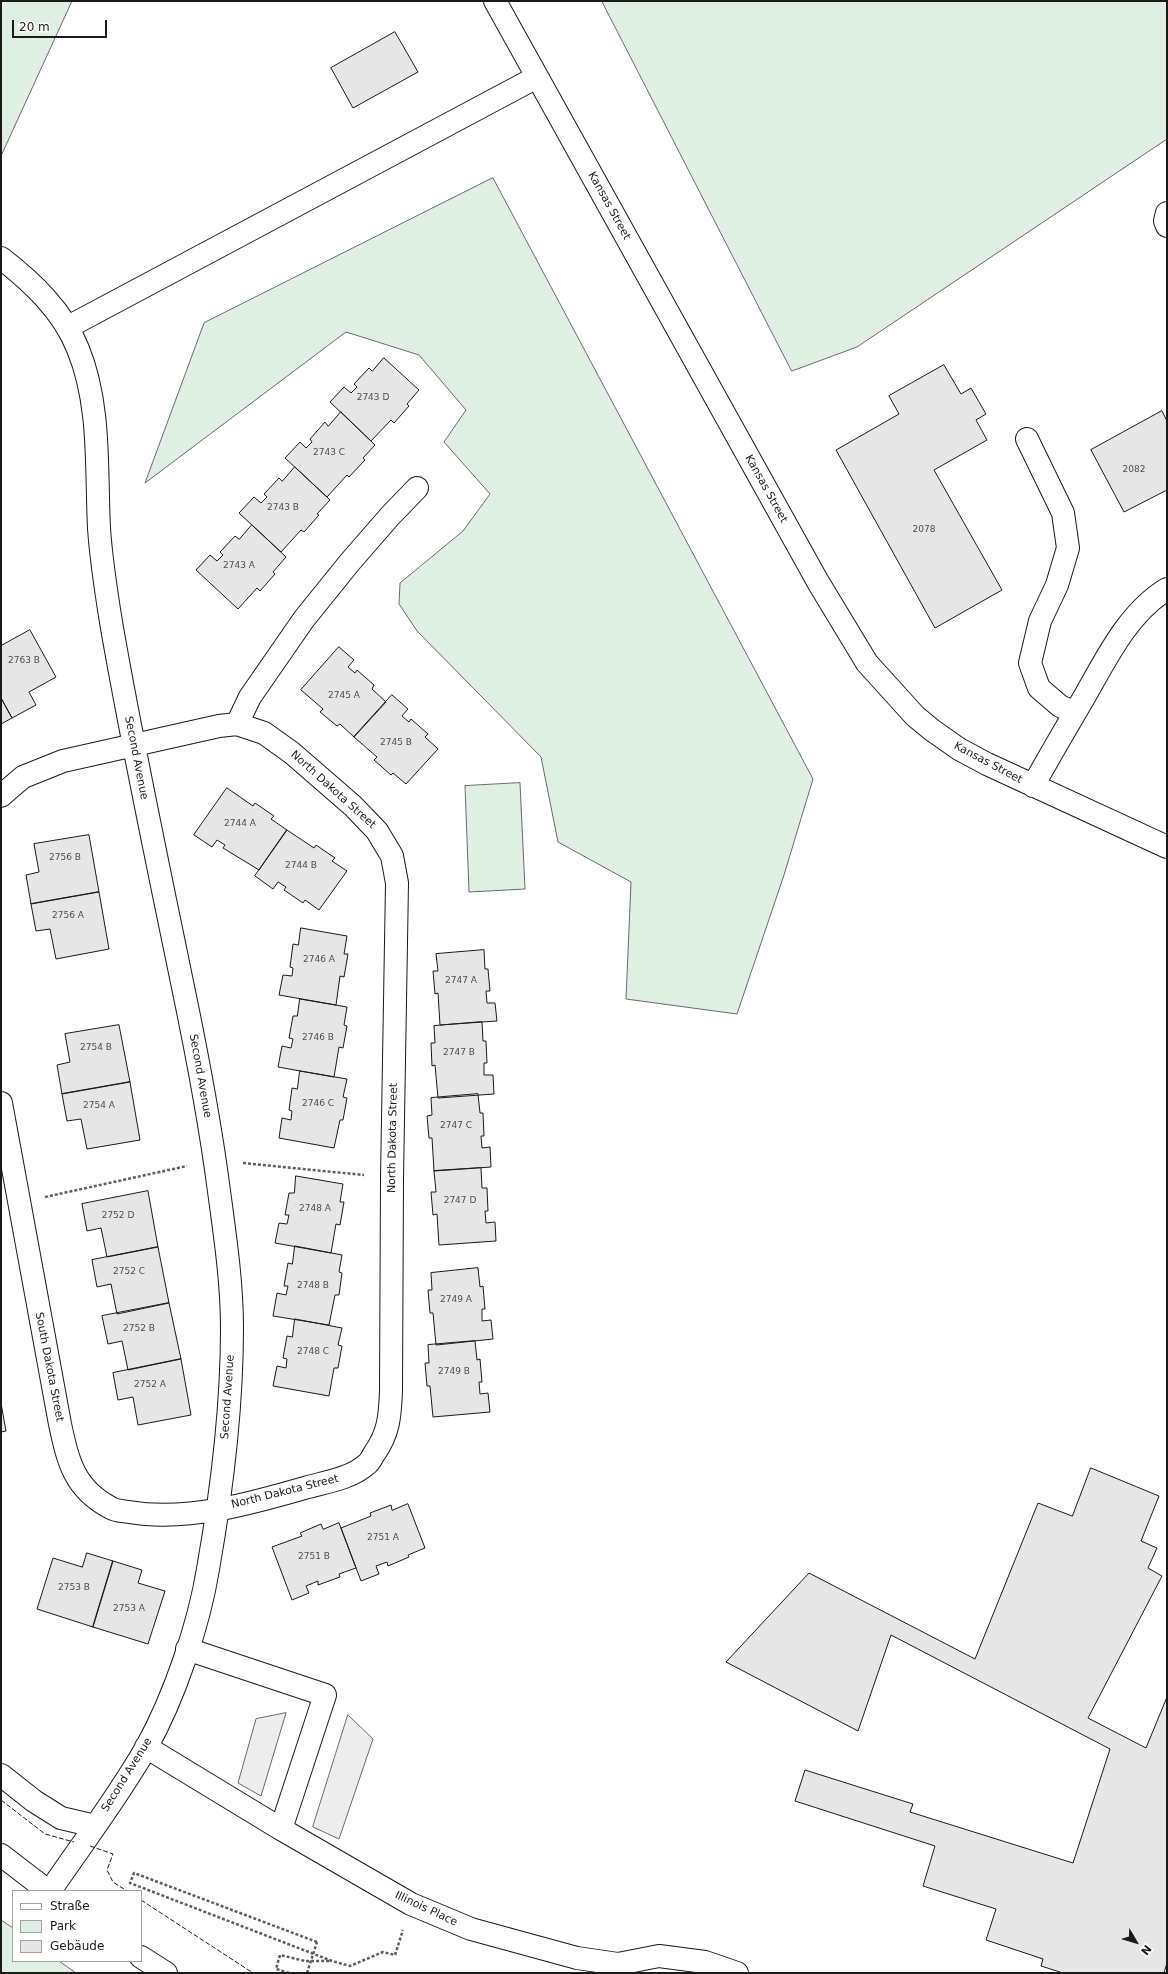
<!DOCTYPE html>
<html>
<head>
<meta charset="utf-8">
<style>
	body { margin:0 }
	#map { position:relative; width:1168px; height:1974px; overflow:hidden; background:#fff; font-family:"DejaVu Sans",sans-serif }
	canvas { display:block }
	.frame { position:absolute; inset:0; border:2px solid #1a1a1a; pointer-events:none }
	.legend { position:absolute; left:12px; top:1890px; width:130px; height:72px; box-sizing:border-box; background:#fff; border:1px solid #a3a3a3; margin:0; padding:5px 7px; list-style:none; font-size:12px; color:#1a1a1a }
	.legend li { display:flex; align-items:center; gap:8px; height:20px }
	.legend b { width:20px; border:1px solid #a3a3a3 }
	.north { position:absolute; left:1116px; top:1922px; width:40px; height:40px; -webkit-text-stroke:3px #fff; paint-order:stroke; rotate:128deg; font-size:11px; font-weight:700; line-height:16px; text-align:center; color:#1a1a1a }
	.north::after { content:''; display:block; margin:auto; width:14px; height:18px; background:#1a1a1a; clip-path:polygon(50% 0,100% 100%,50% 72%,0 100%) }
	.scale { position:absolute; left:12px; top:20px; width:95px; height:18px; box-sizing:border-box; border:2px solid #1a1a1a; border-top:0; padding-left:5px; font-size:12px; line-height:14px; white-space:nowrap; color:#1a1a1a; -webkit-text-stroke:3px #fff; paint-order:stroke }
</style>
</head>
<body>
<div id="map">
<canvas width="1168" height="1974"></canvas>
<div class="frame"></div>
<ul class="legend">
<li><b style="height:5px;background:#fff"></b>Straße</li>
<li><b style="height:11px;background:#e0efe3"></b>Park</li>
<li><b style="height:11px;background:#e6e6e6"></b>Gebäude</li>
</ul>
<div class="north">N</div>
<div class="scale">20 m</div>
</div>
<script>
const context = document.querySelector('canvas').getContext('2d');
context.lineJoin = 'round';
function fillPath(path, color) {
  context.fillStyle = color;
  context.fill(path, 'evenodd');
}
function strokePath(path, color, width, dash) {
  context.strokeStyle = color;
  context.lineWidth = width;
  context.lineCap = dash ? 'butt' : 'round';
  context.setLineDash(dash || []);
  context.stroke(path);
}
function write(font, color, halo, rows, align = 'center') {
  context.font = font + ' "DejaVu Sans",sans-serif';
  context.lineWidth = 3;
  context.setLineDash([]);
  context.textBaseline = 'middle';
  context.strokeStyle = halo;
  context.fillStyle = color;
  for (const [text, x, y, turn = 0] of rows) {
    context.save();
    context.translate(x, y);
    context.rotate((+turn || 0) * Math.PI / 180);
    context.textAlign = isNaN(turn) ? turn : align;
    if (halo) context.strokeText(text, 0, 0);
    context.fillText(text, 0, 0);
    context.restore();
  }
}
const green = new Path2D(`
	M1,1H72L1,156Z
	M602,1H1167V139L857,347L792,371Z
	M493,178L813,779L784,875L737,1014L626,999L631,882L558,842L541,757L417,631L399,604L400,583L463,531L490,494L444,442L466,410L419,355L346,332L145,483L204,323Z
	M520,783L525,889L469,892L465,786Z
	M1,1920L13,1928V1961H59L76,1973H1Z`);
fillPath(green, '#e0efe3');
strokePath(green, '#6a6a6a', 1);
const parking = new Path2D(`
	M286,1713L261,1796L238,1783L256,1719Z
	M348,1715L373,1739L339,1839L313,1827Z`);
fillPath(parking, '#ededed');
strokePath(parking, '#6a6a6a', 1);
const building = new Path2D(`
	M395,32L418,72L353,108L331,68Z
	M384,358L419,390L407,404L409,406L394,423L391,420L371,441L330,402L344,387L351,393L357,387L354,384L369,368L372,371Z
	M944,365L961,394L971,388L986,414L976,420L987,440L934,470L1002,590L935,628L836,450L899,414L889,396Z
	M1162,411L1167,421V490L1124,512L1091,450Z
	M341,412L375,445L363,458L365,460L349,477L347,475L327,497L285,458L300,442L306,448L312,442L310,439L325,422L328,426Z
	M295,467L330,500L317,514L319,515L304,532L301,530L281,552L239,513L254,497L261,503L267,497L264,494L279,478L282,481Z
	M252,525L286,557L273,572L275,574L260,591L257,588L238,609L196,570L210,555L217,561L223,555L220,552L235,536L239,539Z
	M30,630L56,677L29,692L36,705L12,718L1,698V646Z
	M339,647L354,660L348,667L355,673L357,670L374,685L372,689L386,702L354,737L340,724L337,726L320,712L323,709L301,690Z
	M392,695L408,709L402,716L409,722L411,719L428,734L425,737L438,749L406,784L393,773L391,775L374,760L377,757L354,737Z
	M1,698L12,718L1,724Z
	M227,788L253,806L255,803L274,816L271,819L287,830L259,870L223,848L225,845L217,840L212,847L194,835Z
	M287,830L314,848L316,845L335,858L332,861L347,871L319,910L305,900L303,903L284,890L286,887L278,882L273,889L255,876Z
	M89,835L99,892L31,904L26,875L39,872L34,844Z
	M99,892L109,949L56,959L50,929L36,931L31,904Z
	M301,928L347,936L344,954H348L344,977L340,976L336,1005L279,995L283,975L292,976L293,968L290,967L293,944L298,945Z
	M484,950L485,969H488L490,991H486L487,1003H495L497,1021L440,1025L438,993L435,994L433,971H438L436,954Z
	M300,999L347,1007L344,1025L347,1026L343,1048L339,1047L334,1077L278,1067L282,1046L291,1048L293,1039L289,1038L293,1016H297Z
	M482,1022L483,1041H486L487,1063H484V1075H493L494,1094L438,1098L435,1065L432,1066L431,1043H435L434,1026Z
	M119,1025L130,1082L62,1094L57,1065L70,1062L65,1034Z
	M300,1071L347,1079L343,1097L347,1098L343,1120H340L334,1148L279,1138L282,1118L291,1120L292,1111L289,1110L292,1088L297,1089Z
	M130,1082L140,1140L87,1149L81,1119L67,1121L62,1094Z
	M478,1094L480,1113H483L484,1136H481L482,1148L490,1147L491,1167L434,1171L432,1138H429L427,1116L432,1115L431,1098Z
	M481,1168L482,1188H487L488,1211H485L486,1223L495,1222L496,1241L439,1245L437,1214L433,1215L431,1192H436L434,1171Z
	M296,1176L343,1184L340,1202H344L340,1225L336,1224L331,1253L275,1243L279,1223L287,1224L289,1215H285L289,1193H294Z
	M148,1191L158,1247L107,1257L101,1228L87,1231L82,1204Z
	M295,1246L342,1255L339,1272L342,1273L339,1295H335L329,1325L273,1316L277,1293L286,1295L288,1286H284L288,1263L292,1264Z
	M158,1247L169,1303L117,1314L111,1284L97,1287L92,1260Z
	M478,1268L480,1287L483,1286L485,1309H482V1321L491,1320L493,1339L436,1345L433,1313H430L428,1290H432L431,1273Z
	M169,1303L181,1359L128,1370L122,1341L108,1344L102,1316Z
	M295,1319L342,1328L338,1345L342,1346L338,1368H334L329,1396L273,1386L277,1366L286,1368L287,1359L283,1358L287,1336L292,1337Z
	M475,1341L477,1360L480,1359L482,1382H479L480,1394L488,1393L490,1412L433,1417L430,1386H427L425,1363H429L428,1345Z
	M181,1359L191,1415L138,1425L133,1397L118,1400L113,1373Z
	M1,1403L6,1431L1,1432Z
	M1091,1468L1159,1496L1141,1541L1157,1548L1148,1568L1162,1576L1088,1718L1146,1748L1167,1697V1963L1164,1973H1063L1041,1966L1043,1959L986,1940L996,1909L923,1886L935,1846L795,1801L805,1770L913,1804L910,1812L1073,1863L1110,1749L891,1635L858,1731L726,1662L809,1573L975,1659L1038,1503L1072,1516Z
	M408,1504L425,1548L408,1555L409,1557L388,1566L387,1562L376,1566L379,1574L361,1581L341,1528L371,1516L370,1513L391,1505L392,1510Z
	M339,1523L356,1568L339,1574L340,1577L318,1585V1581L306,1586L309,1593L292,1600L272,1547L302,1536L300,1533L321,1524L323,1529Z
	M87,1553L113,1561L93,1627L37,1609L53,1558L82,1567Z
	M113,1561L142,1570L138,1583L165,1591L148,1644L93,1627Z`);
fillPath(building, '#e6e6e6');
strokePath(building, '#1a1a1a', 1);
const minor = new Path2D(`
	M495,1L818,582L867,663L915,716L932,730L959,749L987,764L1167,847
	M1167,213L1165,221L1167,226
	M1,258C32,282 63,311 78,349C101,405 96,469 99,528C101,559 106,591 111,622C132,744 158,865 183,987C197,1054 210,1122 219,1191C225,1236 232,1282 232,1328C232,1408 222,1490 208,1569C199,1625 174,1698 146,1748C118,1797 82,1844 50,1891
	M68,327L537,77
	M1027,439L1063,513L1068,548L1057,585L1040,621L1030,663L1039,688L1060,706L1075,713
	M237,724L250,697L304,619L350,562L390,516L417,488
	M1033,786C1050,755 1068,725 1086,694C1107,657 1129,612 1167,589
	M1,796L23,777L63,761L219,726L237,724L264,733L292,753L353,806L377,831L392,856L397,883L392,1178L391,1391C390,1416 389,1433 374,1454C372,1457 370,1462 367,1464C352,1478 327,1482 308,1487C253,1503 187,1522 129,1512C123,1511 116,1511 111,1508C74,1489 68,1461 60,1424L1,1103
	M187,1649L325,1695L281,1829
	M146,1747L281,1829L411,1904L471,1929L577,1958L618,1964L659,1956L705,1962L737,1973
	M1,1775L34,1801L61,1818L95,1826`);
const major = new Path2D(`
	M1,1855L48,1891
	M141,1957L166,1973`);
strokePath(minor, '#1a1a1a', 24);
strokePath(major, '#1a1a1a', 24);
strokePath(new Path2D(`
	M243,1163L364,1175
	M45,1197L187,1166
	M317,1942L134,1873L130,1883L332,1961L350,1966L383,1952L395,1955L403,1930
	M289,1973L276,1969L280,1955L305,1961H329`), '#5f5f5f', 2.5, [3, 2]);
strokePath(minor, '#fff', 22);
strokePath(major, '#fff', 22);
strokePath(new Path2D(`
	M307,1973L317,1942`), '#5f5f5f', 2.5, [3, 2]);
strokePath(new Path2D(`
	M1,1800L45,1834L74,1842
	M90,1846L113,1854L107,1870L113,1882L127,1891
	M141,1900L253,1973`), '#1a1a1a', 1, [5, 2]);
write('9px', '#4d4d4d', null, [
	["2743 D",373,398],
	["2743 C",329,453],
	["2082",1134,470],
	["2743 B",283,508],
	["2078",924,530],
	["2743 A",239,566],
	["2763 B",24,661],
	["2745 A",344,696],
	["2745 B",396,743],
	["2744 A",240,824],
	["2756 B",65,858],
	["2744 B",301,866],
	["2756 A",68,916],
	["2746 A",319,960],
	["2747 A",461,981],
	["2746 B",318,1038],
	["2754 B",96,1048],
	["2747 B",459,1053],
	["2746 C",318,1104],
	["2754 A",99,1106],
	["2747 C",456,1126],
	["2747 D",460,1201],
	["2748 A",315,1209],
	["2752 D",118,1216],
	["2752 C",129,1272],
	["2748 B",313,1286],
	["2749 A",456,1300],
	["2752 B",139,1329],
	["2748 C",313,1352],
	["2749 B",454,1372],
	["2752 A",150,1385],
	["2751 A",383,1538],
	["2751 B",314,1557],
	["2753 B",74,1588],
	["2753 A",129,1609]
]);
write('11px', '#1a1a1a', '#fff', [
	["Kansas Street",609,206,61],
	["Kansas Street",766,489,61],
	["Second Avenue",136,758,79],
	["Kansas Street",988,763,28],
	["North Dakota Street",333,790,42],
	["Second Avenue",200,1076,80],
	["North Dakota Street",393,1138,-89],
	["South Dakota Street",49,1367,79],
	["Second Avenue",228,1397,-86],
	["North Dakota Street",285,1492,-14],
	["Second Avenue",127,1775,-58],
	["Illinois Place",426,1909,25]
]);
</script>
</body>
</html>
